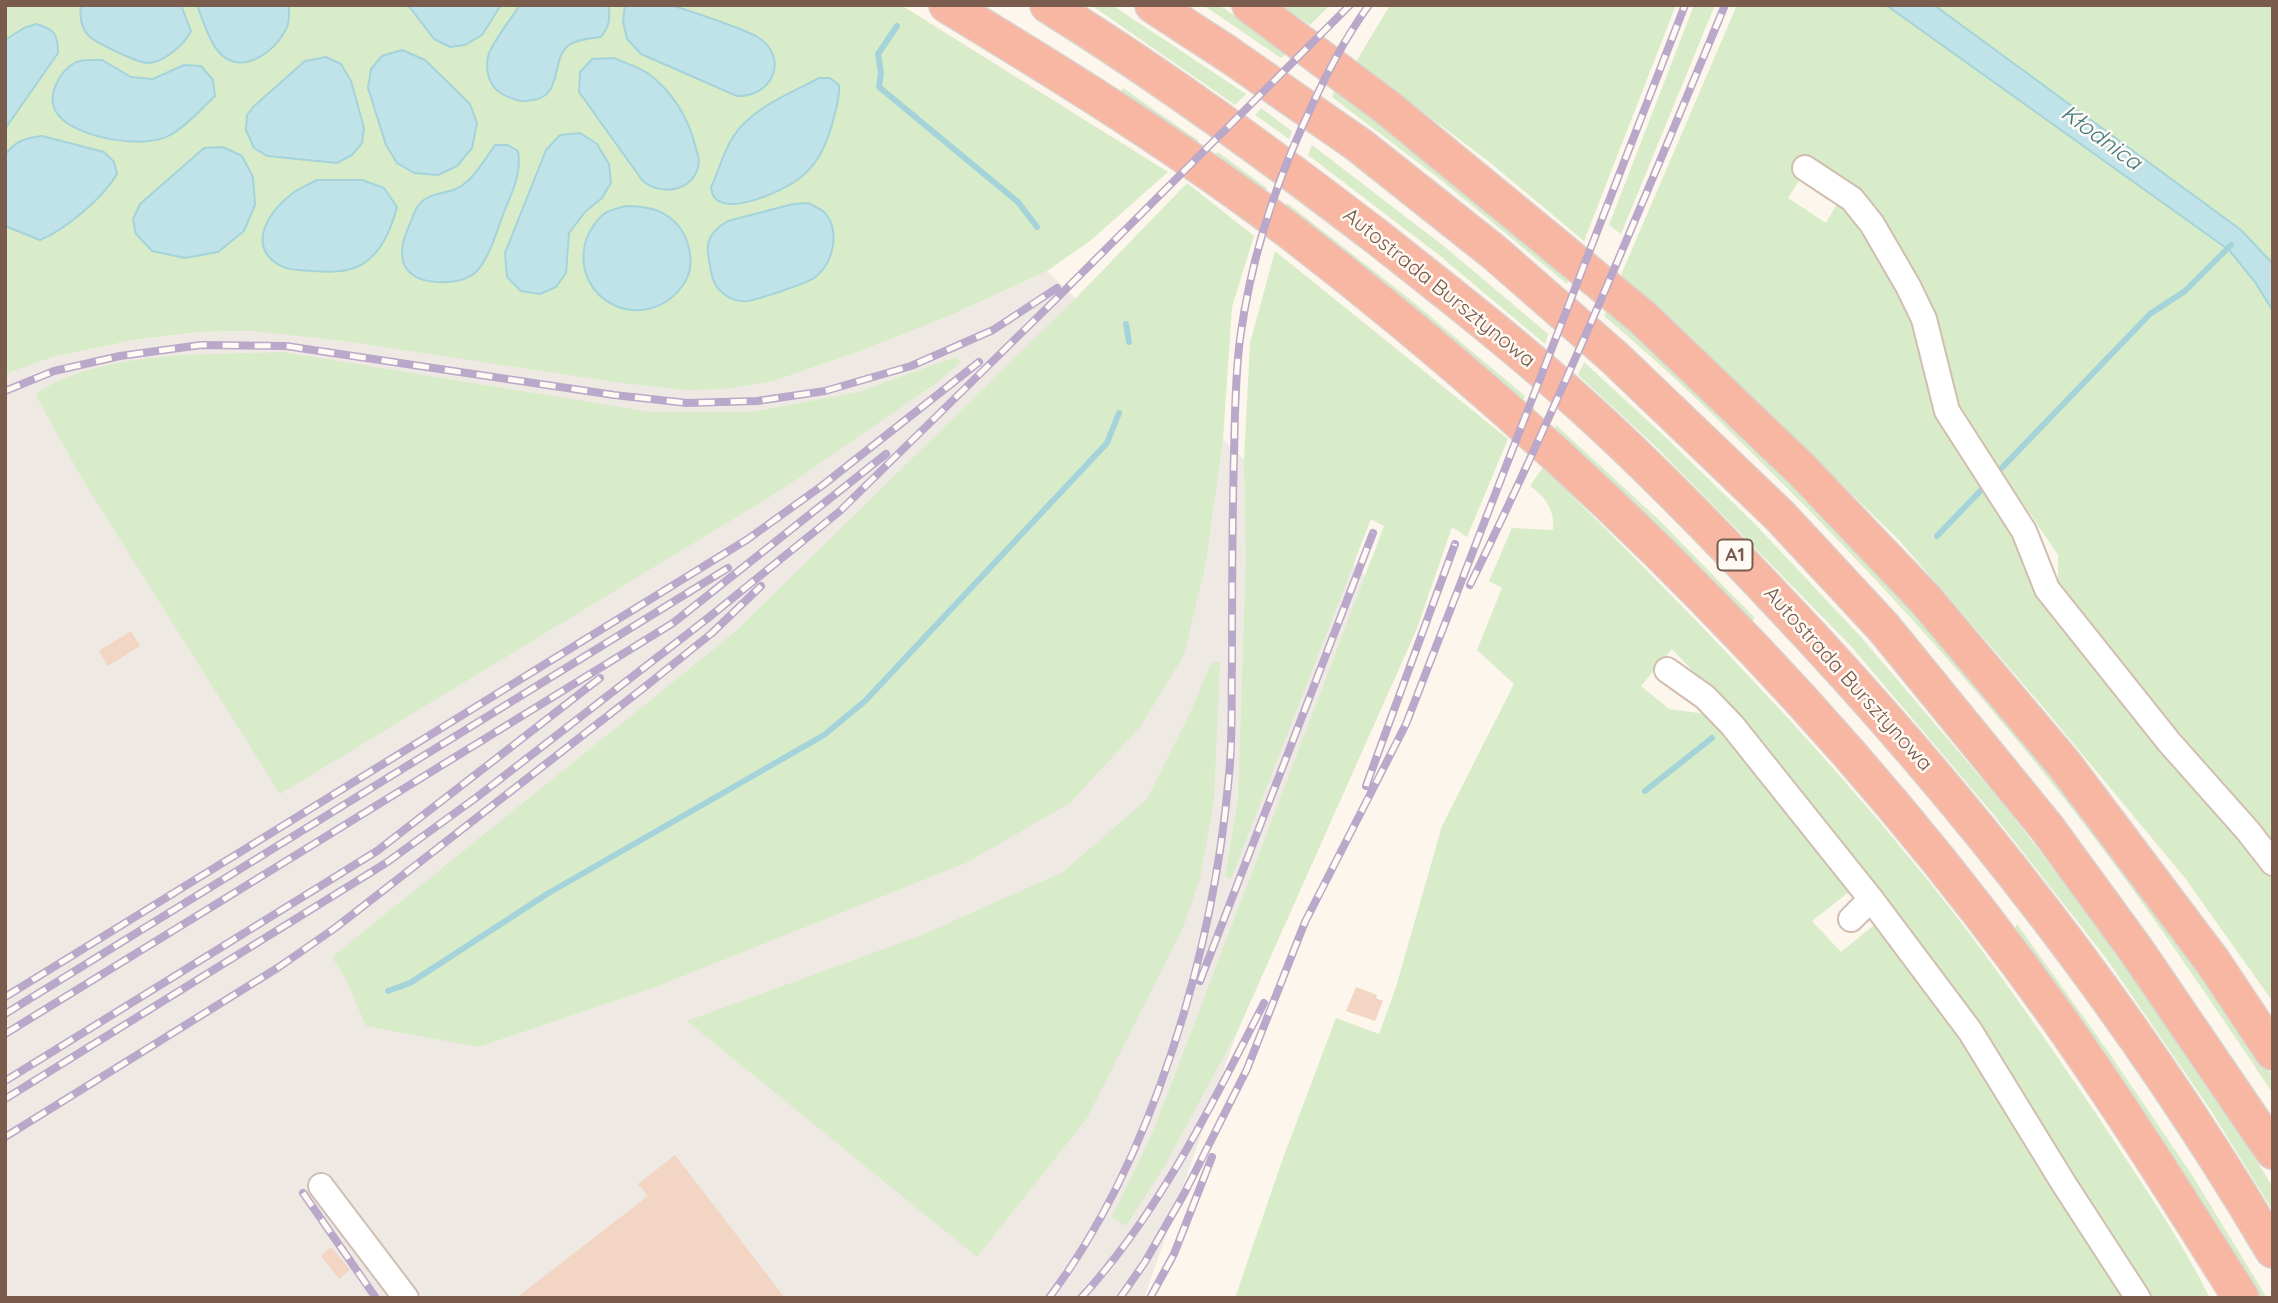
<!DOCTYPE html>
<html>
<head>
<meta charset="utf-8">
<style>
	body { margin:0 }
	#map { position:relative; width:2278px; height:1303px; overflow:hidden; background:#fdf6ec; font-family:Quicksand,sans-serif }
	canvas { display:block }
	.frame { position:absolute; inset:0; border:7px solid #7a5c4d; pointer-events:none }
</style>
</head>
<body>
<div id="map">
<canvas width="2278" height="1303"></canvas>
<div class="frame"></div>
</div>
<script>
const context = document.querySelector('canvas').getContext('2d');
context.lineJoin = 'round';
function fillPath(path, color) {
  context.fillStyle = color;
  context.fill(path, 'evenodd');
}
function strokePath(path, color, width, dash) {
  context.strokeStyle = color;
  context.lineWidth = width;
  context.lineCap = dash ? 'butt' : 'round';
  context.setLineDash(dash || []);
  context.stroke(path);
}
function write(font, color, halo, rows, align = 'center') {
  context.font = font + ' Quicksand,sans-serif';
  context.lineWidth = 5;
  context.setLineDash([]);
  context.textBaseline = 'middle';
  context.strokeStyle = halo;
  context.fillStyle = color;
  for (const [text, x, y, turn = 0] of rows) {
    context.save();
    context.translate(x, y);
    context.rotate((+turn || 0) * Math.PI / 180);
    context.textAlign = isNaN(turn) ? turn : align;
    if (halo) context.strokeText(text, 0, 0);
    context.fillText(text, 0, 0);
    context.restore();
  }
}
fillPath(new Path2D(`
	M1047,271L1418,626L1237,1032L1144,1298H5V374L53,357L134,340L198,332L251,331L774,381L860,351L949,316Z`), '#efe9e4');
fillPath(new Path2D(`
	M5,5H901L1168,172L1090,241L1047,271L949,316L860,351L774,381L725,389L688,390L621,383L344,341L251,331L198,332L134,340L53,357L5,374Z
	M1091,5H1112L1246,94L1235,105Z
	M1203,5H1219L1288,52L1281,58Z
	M1280,5H1330L1310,25Z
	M1390,5H1676L1584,241L1487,160L1356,62Z
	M1694,5H1715L1621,234L1609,225Z
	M1737,5H1886L2229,250L2255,282L2273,311V846L2163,716L2058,583V555L2027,509L1955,410L1929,310L1886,221L1847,186L1809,165L1788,198L1826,223L1838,202C1899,259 1920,338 1938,416L2214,810L2273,876V1002L2185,878L2043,707L1899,540L1768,413L1621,275Z
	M1934,5H2273V264L2241,230Z
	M1123,88L1199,141L1193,147L1120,93Z
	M1335,89L1446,174L1571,274L1567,284L1441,180L1332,97Z
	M1261,108L1292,131L1289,139L1255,115Z
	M1312,145L1445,247L1548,334L1545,344L1439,255L1308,155Z
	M1218,152L1267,188L1265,195L1213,156Z
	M1187,183L1254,236L1232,307L1223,439L1206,562L1184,655L1140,727L1070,803L966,863L653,988L478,1047L366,1026L345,977L332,957L735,632L1076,298Z
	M1287,203L1411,300L1525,396L1522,404L1285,213Z
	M1275,251L1508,439L1467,537L1452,527L1418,626L1237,1032L1164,1167L1126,1226L1112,1217L1153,1132L1384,526L1371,519L1231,879L1225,876L1238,798L1246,558L1244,459L1250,343Z
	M1608,305L1853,543L2045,765L2236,1021L2273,1077V1094C2224,1020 2175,948 2123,876C2024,740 1910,613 1792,493C1731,432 1670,371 1604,316Z
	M283,352L651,412H752L858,392L956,357L961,362L935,384L781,490L280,794L84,482L35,394C103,350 204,355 283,352Z
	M1584,362L1662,434L1753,522L1860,636L2005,806L2117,952L2220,1103L2273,1187V1211L2210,1109L2106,958L1994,815L1850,645L1654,445L1578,375Z
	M1556,425L1658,519L1755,618L1748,624L1552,435Z
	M1543,467C1678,600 1812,736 1931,884C1990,958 2044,1037 2097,1115C2136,1175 2178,1234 2210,1298H2152L1947,983L1880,890L1759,741L1672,649L1641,686L1669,709L1706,714L1853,889L1812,921L1841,952L1879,921L1968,1043L2131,1298H1235L1283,1158L1336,1018L1379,1034L1396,987L1442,826L1514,684L1477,650L1502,588L1489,581L1512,528L1553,530C1555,511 1546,497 1530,486Z
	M1220,662L1214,800L1200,879L1182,930L1087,1118L977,1257L687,1021L922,935L1063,872L1147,799L1192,709L1211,663Z
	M2017,924L2105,1047L2192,1175L2267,1298H2257L2012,935Z`), '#d8ecc9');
const water = new Path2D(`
	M81,5H181L191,31C185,44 164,62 149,63C140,64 96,43 89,36C81,28 79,15 81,5Z
	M197,5H289C289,13 290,20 287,27C276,52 240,78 218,51C208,39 203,20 197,5Z
	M408,5H501L482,35L465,45L450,47L434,39Z
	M520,5H608C611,18 609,27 601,37C591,38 578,39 569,45C550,59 564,95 533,100C526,101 523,102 517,100C507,97 496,93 491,82C486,74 486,59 490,51C498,35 510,20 520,5Z
	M625,5C640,5 655,4 669,5C681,7 745,30 756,36C790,56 774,97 737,96L641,54L627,39L623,22Z
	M1886,5H1934L2241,230L2273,264V311L2255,282L2229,250Z
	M36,24C55,29 58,35 58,53L5,129V40L24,28Z
	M402,50L425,60L470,104L477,123L472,148L457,166L438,175L414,173L397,163L386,145L368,88L371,69L382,56Z
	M326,57L341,64L351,81L364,128L362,143L352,155L337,163L267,156L254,148L246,130L247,115L253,107L305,61Z
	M614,58C625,63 639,67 649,74C672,92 688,117 695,145C696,150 699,157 699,161C697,192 660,197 642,180L579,92L580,72L592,59Z
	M102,60L131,77L153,79L184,65L201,66L213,80L215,96C201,109 187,126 170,135C145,150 78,138 59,116C44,99 58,72 76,62C83,59 95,60 102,60Z
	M819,78H830L839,85C840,97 837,105 834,117C828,140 821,161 801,177C785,191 713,224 711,187C719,171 723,152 733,137C751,108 790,94 819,78Z
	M580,133L597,144L609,164L611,183L602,198L585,212L569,233L566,273L556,287L540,294L521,291L507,277L505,253L546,150L560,135Z
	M42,136L104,152L114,162L117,174C103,198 65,230 40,240L5,226V155C15,141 25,138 42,136Z
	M495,145H508L518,151C522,173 512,192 504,212C496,232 491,255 477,271C470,278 458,282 448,282C407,284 392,264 409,226C412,220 414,211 418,206C427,193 443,194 456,189C473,181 485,159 495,145Z
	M223,147L242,156L253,177L255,205L244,231L218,252L185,258L152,251L136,234L133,219L140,204L204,148Z
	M317,180H362L384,188L397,207C391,229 382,253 361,265C346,273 328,272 313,271C303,270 289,271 281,266C245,247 269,210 293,193C300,188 309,184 317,180Z
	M809,203C813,206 819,208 823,211C842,230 833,264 814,278C805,284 759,299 748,301C739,302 729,299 723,293C712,285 711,272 709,260C704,241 712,230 728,221L793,204Z
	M625,206C639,206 654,207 666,215C689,229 698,264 683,285C646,337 569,302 586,240C589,231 597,219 605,213C610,210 619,208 625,206Z`);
fillPath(water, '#bfe3e8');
strokePath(water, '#a5d3da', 2);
strokePath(new Path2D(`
	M897,26L878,54L881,73L879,87L1018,202L1037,227
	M1126,324L1129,342
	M1994,476L2150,314L2185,291L2231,245
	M1937,536L1987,484
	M1645,791L1712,738
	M388,991L410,983L547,894L824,735L865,701L1107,443L1119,413`), '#a5d3da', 6);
fillPath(new Path2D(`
	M131,631L140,646L108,666L99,651Z
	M1356,987L1377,995L1376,998L1383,1001L1375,1021L1346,1011Z
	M675,1155L785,1298H516L648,1196L638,1184Z
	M331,1247L350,1270L339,1279L321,1256Z`), '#f3d5c3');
const minor = new Path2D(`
	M1805,168L1852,199L1872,224L1908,286L1924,319L1947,411L2024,531L2047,589L2169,742L2248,831L2273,863
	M1667,670L1705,697L1732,725L1871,899L1970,1031L2064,1184L2138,1298
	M1851,919L1871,899
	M321,1186L406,1298`);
const highway = new Path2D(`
	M947,5C1066,77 1185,151 1296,236C1582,457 1848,722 2058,1018C2122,1109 2182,1204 2241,1298
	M1048,5C1164,77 1273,157 1381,240C1448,293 1516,346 1579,403C1647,464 1711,530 1774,597C1963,796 2133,1013 2273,1250
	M1153,5L1228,54L1359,145L1495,253L1615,358L1780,516L1884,628L2047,828L2136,950L2273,1151
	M1250,5L1388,108L1642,317L1802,470L1925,599L2064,764L2213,962L2273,1052`);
strokePath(minor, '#d1beb0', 28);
strokePath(highway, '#dad1cd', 38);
strokePath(minor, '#fff', 24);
strokePath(highway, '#f7b7a3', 35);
const rail = new Path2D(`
	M5,391L54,371L120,356L201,345L286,346L614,395L687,403L757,401L825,391L911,366L993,330L1057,288
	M1470,585C1563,396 1644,200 1725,5
	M1366,786L1455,544
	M1200,981L1373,533
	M5,997L748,539L823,485L979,362
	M5,1014L728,568
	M5,1034L673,623L886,454
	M5,1081L377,851L600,678
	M5,1099L386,863L477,797L708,618L840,511L1053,302L1350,5
	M5,1137L279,967L335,928L646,686L712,633L761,586
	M303,1193L376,1298
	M1049,1298C1154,1158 1214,948 1229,775C1233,737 1231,698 1232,660C1232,591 1232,523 1234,455C1235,416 1235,378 1240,339C1250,265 1272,193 1303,125C1322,83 1342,42 1369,5
	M1081,1298C1160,1212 1211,1106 1264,1003
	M1120,1298L1145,1262L1184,1194L1247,1069L1305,922L1406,724L1685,5
	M1150,1298L1174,1254L1212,1157`);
strokePath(rail, '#b9a8c9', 8);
strokePath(rail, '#fffaf3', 5, [16]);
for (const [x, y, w] of [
	[1735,555,35]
]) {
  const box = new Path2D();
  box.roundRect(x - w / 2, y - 15.5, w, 31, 5);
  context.fillStyle = '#fffaf3';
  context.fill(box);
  strokePath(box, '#7a5c4d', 2);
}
write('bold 19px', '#7a5c4d', null, [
	["A1",1735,555]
]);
write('21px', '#7a5c4d', '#fffaf3', [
	["Autostrada Bursztynowa",1439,288,39],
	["Autostrada Bursztynowa",1848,679,48]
]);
write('italic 23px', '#437c86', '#fffaf3', [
	["Kłodnica",2101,138,36]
]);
</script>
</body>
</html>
